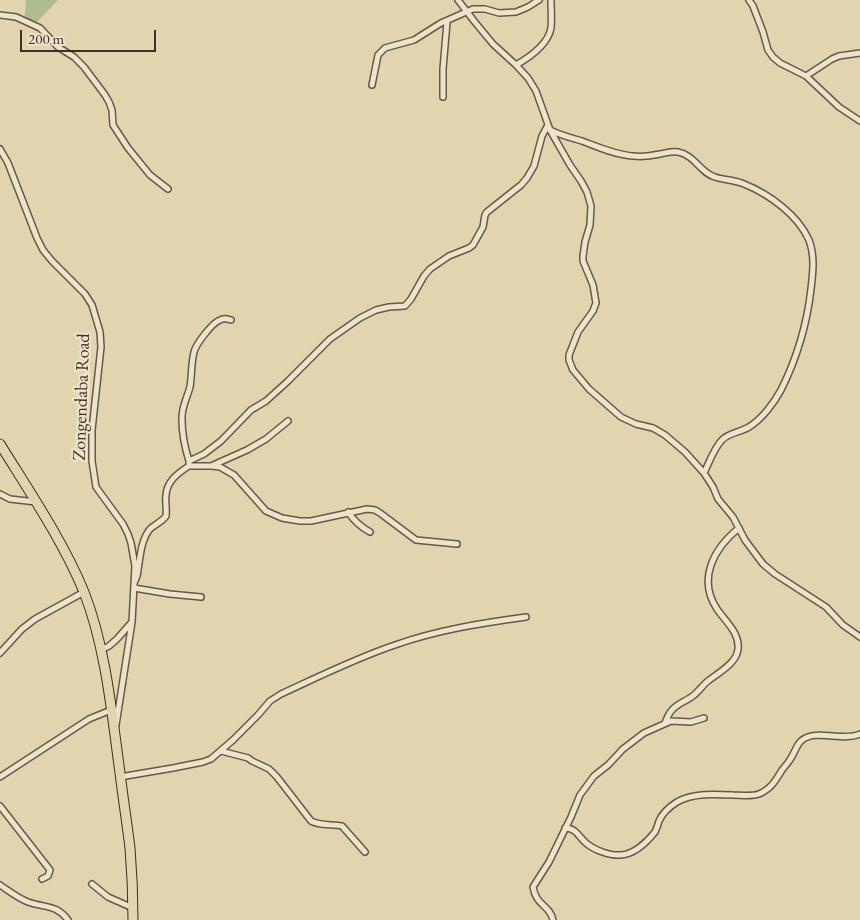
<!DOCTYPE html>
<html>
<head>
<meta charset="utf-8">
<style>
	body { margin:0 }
	#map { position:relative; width:860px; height:920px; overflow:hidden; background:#e2d4ae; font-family:"EB Garamond",serif }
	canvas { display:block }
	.scale { position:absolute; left:20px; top:30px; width:136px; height:22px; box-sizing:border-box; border:2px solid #3d3023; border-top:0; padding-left:6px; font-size:15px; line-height:18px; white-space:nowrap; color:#3d3023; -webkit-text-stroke:4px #ece3ca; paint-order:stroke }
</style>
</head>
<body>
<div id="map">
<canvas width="860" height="920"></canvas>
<div class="scale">200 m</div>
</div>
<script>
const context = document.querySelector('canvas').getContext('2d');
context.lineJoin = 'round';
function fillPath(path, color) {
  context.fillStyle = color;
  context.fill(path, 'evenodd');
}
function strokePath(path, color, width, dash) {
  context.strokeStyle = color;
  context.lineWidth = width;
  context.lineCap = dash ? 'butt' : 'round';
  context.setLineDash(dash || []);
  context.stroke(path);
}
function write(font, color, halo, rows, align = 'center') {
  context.font = font + ' "EB Garamond",serif';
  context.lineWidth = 4.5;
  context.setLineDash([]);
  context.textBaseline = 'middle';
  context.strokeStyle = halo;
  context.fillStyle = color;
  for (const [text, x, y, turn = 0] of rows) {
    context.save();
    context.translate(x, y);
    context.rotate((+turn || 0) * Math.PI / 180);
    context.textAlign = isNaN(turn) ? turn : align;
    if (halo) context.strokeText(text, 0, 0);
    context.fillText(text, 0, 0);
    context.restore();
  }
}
fillPath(new Path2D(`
	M26,0H58L36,23L24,22Z`), '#afbd8e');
const minor = new Path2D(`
	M458,0L474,21L493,44L516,65L528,78L536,91L550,130L570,165L581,181L587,192L591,206L590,225L585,242L583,256V261L593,285L596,303L593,311L578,332L569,355V360L573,370L589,389L621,417L636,424L653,428L665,435L685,452L704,473L713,487L718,499L733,517L745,540L763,564L775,574L826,607L843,625L860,637
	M749,0L753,6L763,32L768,50L773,57L780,63L806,76L839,107L860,121
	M0,15L16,17L40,28L58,47L74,57L84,67L105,95L109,102L112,110L113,125L128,148L150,175L168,189
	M516,65C530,57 548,45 551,28C552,19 551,9 551,0
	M806,76L832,59L839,56L860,53
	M372,85L378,55L385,48L414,40L441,23L473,9H485L499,13L516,12L528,7L539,0
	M443,97V69L447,22
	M550,130C560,135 571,138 582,141C598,147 616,155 633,156C642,157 651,156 660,154C666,153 672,151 678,152C695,155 700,173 715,177C724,180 735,180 744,184C769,194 798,215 809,240C815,256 813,272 811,289C807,324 797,358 781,390C774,403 762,419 749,427C741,432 728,433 722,440C714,448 709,463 704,473
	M0,149L8,163L37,238L43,250L52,261L85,294L92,305L100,332L101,347L92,430V461L96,487L123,524L128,534L131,543L135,566L132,622L117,639L109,646L101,650
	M189,461C185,448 182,434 182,420C181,408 187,398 190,387C192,375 191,364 194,352C196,344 212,323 220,320C223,318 228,319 231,320
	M189,466H211L247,450L266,439L288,421
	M211,466L220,467L234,475L266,511L282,518L300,521H311L367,509L375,510L380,513L416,540L457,544
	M0,494L10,499L36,502
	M348,512C354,521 361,527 370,532
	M135,581L137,576C140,561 140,541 150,529C155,524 162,522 166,516C167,509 165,502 166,495C167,481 178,473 189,466V461L204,454L221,441L251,410L266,401L287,382L330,339L360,318L376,310L389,307L405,306L411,299L424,276L430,269L449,256L469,248L473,245L483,227L485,215L487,212L521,185L527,178L534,166L542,136L548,125
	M134,588L170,594L201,597
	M0,653L22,629L35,619L84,592
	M665,723C667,719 668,714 672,710C678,703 687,701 694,695C699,691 703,685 708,681C718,673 737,663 738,649C740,633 725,621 717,609C697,579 714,548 739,528
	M116,725L132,622
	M221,751L248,758L252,761L269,769L277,777L311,821C320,826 332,824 342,826L365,852
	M0,777L89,719L111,710
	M120,777L173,768L203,762L211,759L233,740L258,715L270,701L281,694C318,677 356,658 395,645C437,630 482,623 526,617
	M0,806L50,870L48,876L42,879
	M565,828C576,828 578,836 586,843C594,850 610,856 621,855C634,854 647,842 655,832C657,828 658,825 659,821C663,812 669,807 677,802C693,793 714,794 733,795C741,795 750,797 759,794C771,789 776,780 782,770C785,766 789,762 791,758C795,752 796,746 801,741C815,728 843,742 860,734
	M92,884L108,897L133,908
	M0,885C9,891 18,898 28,902C45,908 56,904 68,920
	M553,920C550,905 536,906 533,887L549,862L571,817L580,795L594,776L608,765L623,749L644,733L671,721L691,722L704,718`);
const trunk = new Path2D(`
	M0,444C29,491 63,541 84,592C106,648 112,715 120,773C123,798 127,823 130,848C132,872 133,896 133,920`);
strokePath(minor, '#665946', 8);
strokePath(trunk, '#3d3023', 11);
strokePath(minor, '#ece3ca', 5);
strokePath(trunk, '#e2d4ae', 9);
write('18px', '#3d3023', '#ece3ca', [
	["Zongendaba Road",82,397,-88]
]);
</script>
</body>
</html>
